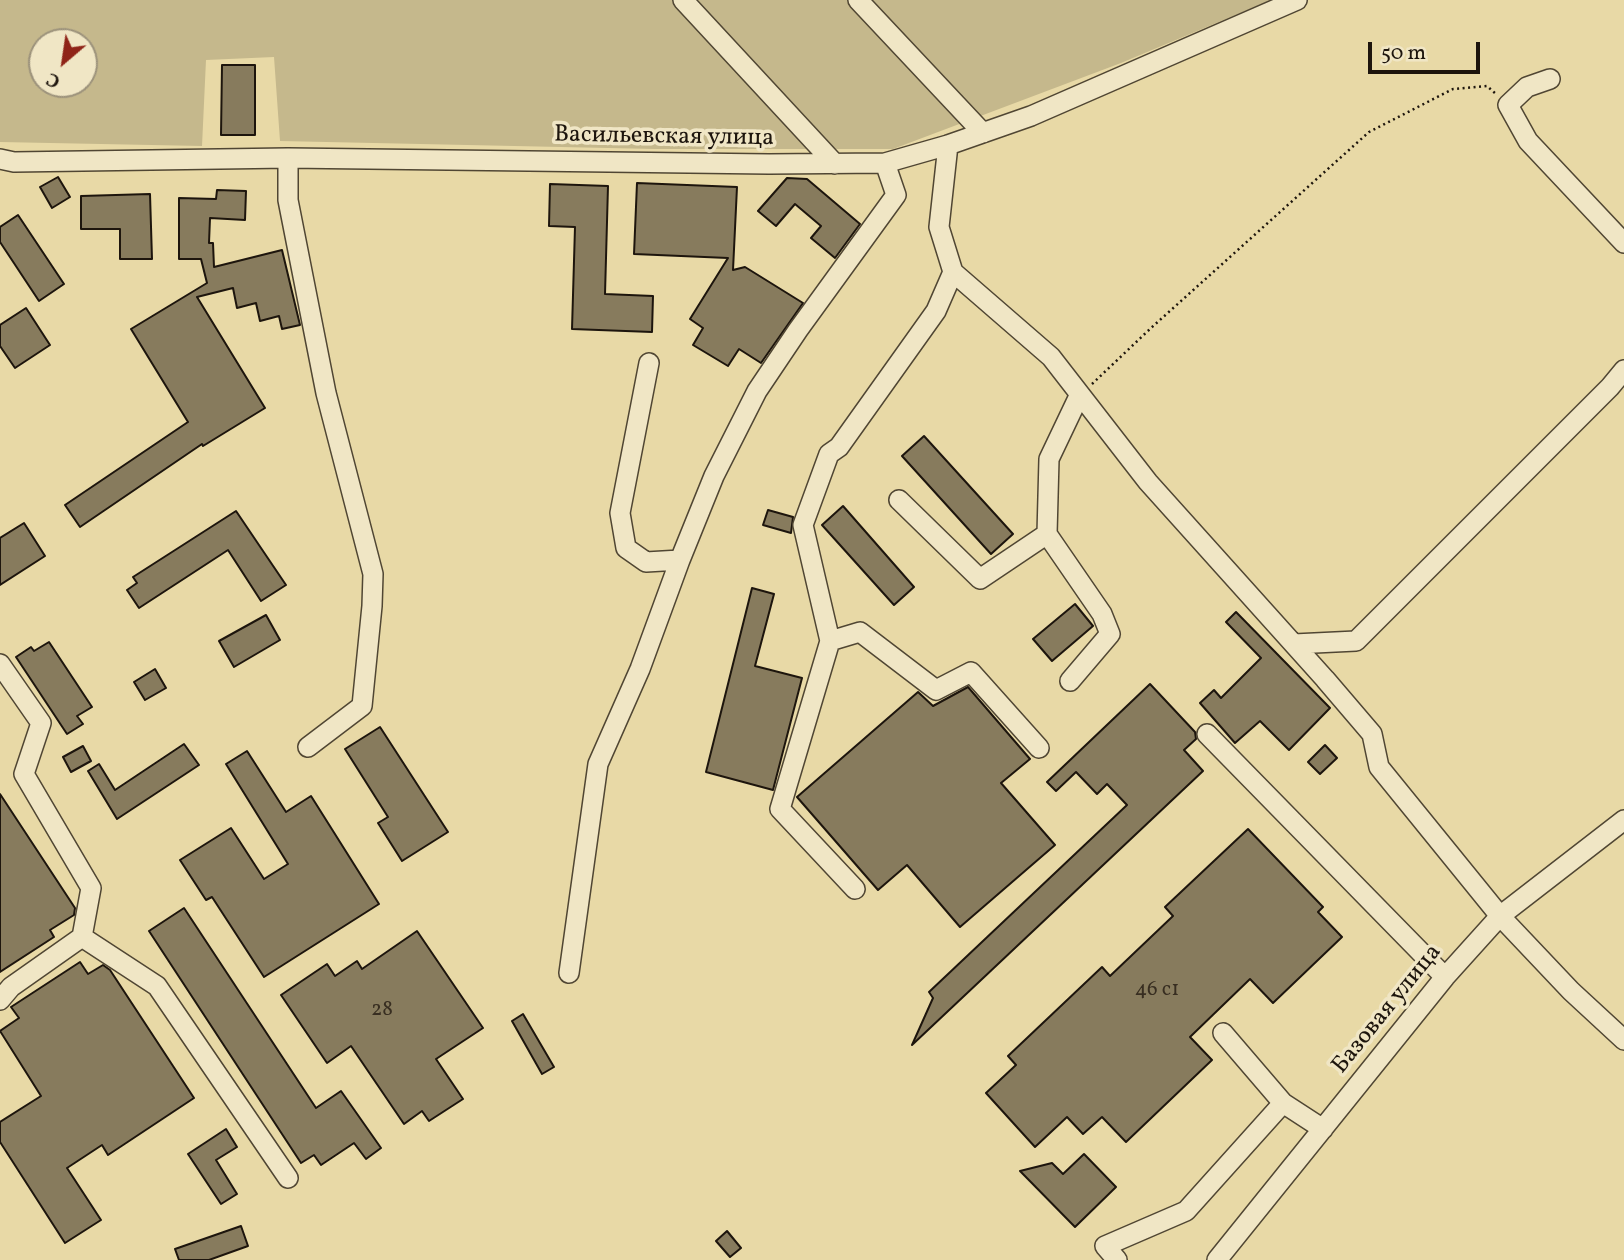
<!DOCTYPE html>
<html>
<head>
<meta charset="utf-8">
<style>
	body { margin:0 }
	#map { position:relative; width:1624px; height:1260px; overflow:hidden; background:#e8d9a6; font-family:Vollkorn,serif }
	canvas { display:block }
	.north { position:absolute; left:28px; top:28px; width:70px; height:70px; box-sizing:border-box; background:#f0e6c5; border:2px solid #9c927b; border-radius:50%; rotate:209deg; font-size:19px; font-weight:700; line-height:28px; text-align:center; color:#1d150d }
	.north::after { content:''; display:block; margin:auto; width:24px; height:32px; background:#8f2418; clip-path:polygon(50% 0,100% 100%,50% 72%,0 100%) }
	.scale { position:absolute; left:1368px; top:42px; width:112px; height:32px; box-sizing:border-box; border:4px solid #1d150d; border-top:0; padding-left:9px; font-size:21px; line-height:24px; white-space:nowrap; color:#1d150d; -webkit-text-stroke:5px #f0e6c5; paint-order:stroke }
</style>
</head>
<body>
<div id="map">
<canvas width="1624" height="1260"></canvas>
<div class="north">С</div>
<div class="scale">50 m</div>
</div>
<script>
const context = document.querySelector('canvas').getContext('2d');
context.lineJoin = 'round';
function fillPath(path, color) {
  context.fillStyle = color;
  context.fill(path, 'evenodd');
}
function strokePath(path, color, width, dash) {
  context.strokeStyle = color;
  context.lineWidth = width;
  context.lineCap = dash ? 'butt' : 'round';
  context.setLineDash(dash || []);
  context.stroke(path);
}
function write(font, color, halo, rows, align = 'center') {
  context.font = font + ' Vollkorn,serif';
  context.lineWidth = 7;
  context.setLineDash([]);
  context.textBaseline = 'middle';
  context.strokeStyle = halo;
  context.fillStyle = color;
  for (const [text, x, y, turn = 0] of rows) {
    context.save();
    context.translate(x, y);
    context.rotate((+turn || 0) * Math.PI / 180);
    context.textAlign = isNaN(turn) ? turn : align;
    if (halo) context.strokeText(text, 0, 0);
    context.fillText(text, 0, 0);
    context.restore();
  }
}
fillPath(new Path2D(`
	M0,0H1271L1121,63L893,149H655L280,141L274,57L206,60L202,146L0,142ZM42,42H84V84H42Z`), '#c5b88c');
const building = new Path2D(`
	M222,65H255V135H221Z
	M58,177L70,197L52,208L40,187Z
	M787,178L807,179L860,224L835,258L811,238L821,226L795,204L776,226L758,211Z
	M637,183L737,187L733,270L745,267L803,303L761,363L739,349L728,366L693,345L703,328L690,319L728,258L634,254Z
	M550,184L608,186L605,294L653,296L652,332L572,329L575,227L549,226Z
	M217,190L246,191L245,220L210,218L209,243H213L214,267L282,250L300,325L282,329L279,316L260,321L256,303L237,308L233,288L197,297L265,408L203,446L202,444L80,527L65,505L188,422L131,329L207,283L201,259H179V198L216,199Z
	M150,194L152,259H120V229H81V196Z
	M18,215L64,284L39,301L0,242V227Z
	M26,308L50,345L15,368L0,346V325Z
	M924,436L1013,534L991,554L902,456Z
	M843,506L914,587L894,605L822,525Z
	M768,510L793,517L791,533L763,525Z
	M236,511L286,585L261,601L228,550L139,608L127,590L137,583L133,577Z
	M24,523L45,556L0,585V538Z
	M752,588L774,594L755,666L802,678L773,790L706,772Z
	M1075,604L1093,626L1052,661L1033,639Z
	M1236,612L1330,708L1289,750L1260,721L1235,743L1200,703L1214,690L1221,698L1261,658L1226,622Z
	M266,615L280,640L234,667L219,641Z
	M49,642L92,707L77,716L83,724L67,734L16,657L31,647L34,651Z
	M155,669L166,688L145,700L134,682Z
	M1150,684L1195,732L1196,739L1184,750L1203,771L912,1045L933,998L929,992L1127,805L1107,784L1097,794L1076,772L1056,791L1047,782Z
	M968,687L1030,759L1001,783L1055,845L960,927L907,865L878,890L797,797L918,692L933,706Z
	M380,727L448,832L402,861L378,823L388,817L345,749Z
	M184,744L199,765L117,819L88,771L99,764L115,790Z
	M1325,745L1337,758L1320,774L1308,762Z
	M83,746L91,761L71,772L63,757Z
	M247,751L286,812L311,796L379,904L264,977L212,897L206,900L180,860L231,828L264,879L288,864L226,764Z
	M0,794L75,908L74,915L50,930L54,937L0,972Z
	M1248,829L1323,907L1318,912L1342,937L1273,1003L1250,979L1190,1037L1212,1060L1126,1142L1102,1117L1083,1134L1067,1117L1035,1147L986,1093L1016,1065L1008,1056L1102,967L1110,976L1173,916L1165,907Z
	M184,908L316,1108L341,1091L381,1148L366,1159L354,1143L321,1165L314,1155L301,1163L149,931Z
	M417,931L483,1028L436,1059L463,1099L429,1121L422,1111L404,1124L351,1046L327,1063L281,995L327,964L335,976L357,961L362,969Z
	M80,962L88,974L103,965L110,970L194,1098L108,1155L102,1145L67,1168L101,1220L65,1243L0,1142V1122L41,1096L0,1031L19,1018L11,1007Z
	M523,1014L554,1067L542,1074L512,1021Z
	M226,1129L237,1147L216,1160L237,1194L221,1204L188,1154Z
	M1084,1154L1116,1187L1075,1227L1020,1171L1052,1163L1063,1174Z
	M241,1226L248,1246L209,1260H179L175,1249Z
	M727,1231L741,1248L730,1257L716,1241Z`);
fillPath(building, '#877b5d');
strokePath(building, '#1d150d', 2);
const minor = new Path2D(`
	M683,0L835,164
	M858,0L983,133
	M1550,79L1527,87L1508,105L1528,141L1624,243
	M288,158V200L326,393L373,574L372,606L362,706L308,747
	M0,159L14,162L288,158L769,164L885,163L948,145L1031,116L1297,0
	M953,272L1051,357L1148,482L1325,679L1372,734L1379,767L1500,916L1571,991L1624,1040
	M649,363L620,513L626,548L646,562L680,560
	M899,500L980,579L1047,534L1049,459L1079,396
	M1047,534L1102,614L1110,634L1070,681
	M830,641L860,632L936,690L971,672L1039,748
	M1294,644L1356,641L1610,387L1624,370
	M0,664L41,723L24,774L91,888L82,937L11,987L0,1000
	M1207,734L1445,977
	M855,889L780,809L830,641L803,525L829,454L839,447L936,311L953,272L939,227L948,145
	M82,937L157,986L288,1178
	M569,973L598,764L640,669L680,560L714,476L757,391L798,330L896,195L885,163
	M1283,1103L1323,1129
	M1117,1260L1105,1246L1186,1211L1283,1103L1223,1033
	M1217,1260L1445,977L1500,916L1624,820`);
strokePath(minor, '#504633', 22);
strokePath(new Path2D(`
	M1092,384L1151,328L1369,132L1453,89L1487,86L1496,94`), '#1d150d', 2.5, [2, 3.5]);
strokePath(minor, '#f0e6c5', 19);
write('21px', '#382e21', null, [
	["46 с1",1157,991],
	["28",382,1011]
]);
write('24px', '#1d150d', '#f0e6c5', [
	["Васильевская улица",664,138,1],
	["Базовая улица",1388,1010,-51]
]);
</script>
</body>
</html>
